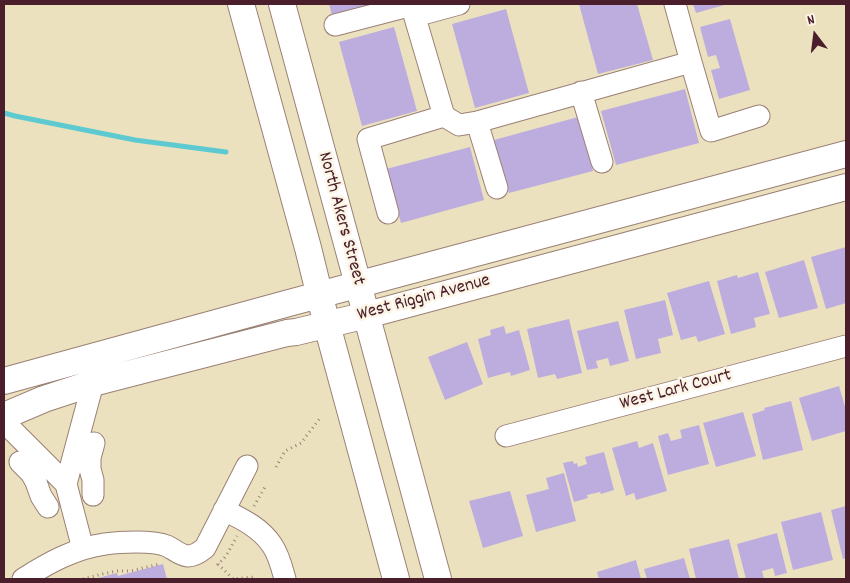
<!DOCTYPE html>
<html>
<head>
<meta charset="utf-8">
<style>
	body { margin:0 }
	#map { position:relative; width:850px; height:583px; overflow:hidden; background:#ece1bf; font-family:Dekko,sans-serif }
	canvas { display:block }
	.frame { position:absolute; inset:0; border:5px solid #4a1f2b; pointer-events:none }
	.north { position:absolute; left:790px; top:10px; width:50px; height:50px; -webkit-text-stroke:4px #fcf5e5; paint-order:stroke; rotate:345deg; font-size:14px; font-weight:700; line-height:20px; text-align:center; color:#4a1f2b }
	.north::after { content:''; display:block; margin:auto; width:18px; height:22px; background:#4a1f2b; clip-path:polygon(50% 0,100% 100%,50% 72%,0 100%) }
</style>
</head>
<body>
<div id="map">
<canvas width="850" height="583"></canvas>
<div class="frame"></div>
<div class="north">N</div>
</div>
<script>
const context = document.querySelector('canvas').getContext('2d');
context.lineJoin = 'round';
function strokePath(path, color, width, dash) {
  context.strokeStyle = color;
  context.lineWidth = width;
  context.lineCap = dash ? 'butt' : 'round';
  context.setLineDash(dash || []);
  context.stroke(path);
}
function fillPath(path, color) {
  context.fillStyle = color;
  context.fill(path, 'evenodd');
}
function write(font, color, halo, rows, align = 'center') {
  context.font = font + ' Dekko,sans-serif';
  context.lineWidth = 5;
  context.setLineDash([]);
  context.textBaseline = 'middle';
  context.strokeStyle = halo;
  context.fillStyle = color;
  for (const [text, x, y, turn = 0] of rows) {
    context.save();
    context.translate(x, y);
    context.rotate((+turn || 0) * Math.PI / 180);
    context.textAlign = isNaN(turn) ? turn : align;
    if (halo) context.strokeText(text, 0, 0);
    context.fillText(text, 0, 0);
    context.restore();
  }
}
strokePath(new Path2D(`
	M4,113L15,116L135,140L226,152`), '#5ccad0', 5);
fillPath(new Path2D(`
	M329,4H386L333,19Z
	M579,4H637L653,60L598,74Z
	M693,4H728L696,13Z
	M506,9L529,93L475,108L452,24Z
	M730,19L750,90L719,99L711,70L720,68L716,55L708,57L700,27Z
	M394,27L417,111L362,126L339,42Z
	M685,89L699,143L616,165L601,111Z
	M578,117L593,171L509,193L494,140Z
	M470,147L484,200L401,223L386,169Z
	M846,247V303L826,309L811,257Z
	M804,260L818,308L779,318L765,272Z
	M758,272L770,314L754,318L756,327L731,334L717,281L737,275L738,278Z
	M709,281L725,334L698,342L696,336L681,340L667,293Z
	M665,300L673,335L658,339L661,353L636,359L624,310Z
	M569,319L582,373L557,379L555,374L538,378L527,329Z
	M618,321L629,361L610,366L608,358L596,361L598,368L587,370L577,331Z
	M504,326L506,334L519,330L530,370L511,376L510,372L488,378L478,339L491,335L490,330Z
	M467,342L483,384L445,400L428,357Z
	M839,386L846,410V431L812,441L799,398Z
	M791,401L803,450L763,460L752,414L765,410L764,408Z
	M743,412L756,456L716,467L703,423Z
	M699,425L709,464L668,475L658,436L668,433L671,441L682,438L680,430Z
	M637,441L639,448L653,443L667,491L636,500L634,493L626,496L612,448Z
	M604,452L614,490L601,494L600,492L587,495L588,498L574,502L563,463L573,461L574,464L577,463L578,467L587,464L585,457Z
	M564,473L576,521L536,532L526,495L549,489L546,478Z
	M510,491L523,536L483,548L469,501Z
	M846,506V558L843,559L831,510Z
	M821,512L833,560L793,570L781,522Z
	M777,533L787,573L775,576L773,568L762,571L764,579H746L737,544Z
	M729,539L739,579H696L689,549Z
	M684,558L690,579H647L644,569Z
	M636,560L641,579H599L597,572Z
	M163,564L167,579H94L117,573L118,576Z`), '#bdadde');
const minor = new Path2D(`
	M411,4L444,116L459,125L477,122L691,62L675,4
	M415,16L459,4
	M335,25L412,5
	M691,62L711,131L759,116
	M581,92L602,162
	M477,122L497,188
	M388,213L368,139L444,116
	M4,422L66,484L83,549
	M506,436L846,346
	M20,462L31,473L36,482L41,496L48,507
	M66,484L93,383
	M93,495V480L90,469V458L94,443
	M224,510C242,519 261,528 272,545C279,555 282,568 285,579
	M23,579C48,563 75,548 105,544C119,542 153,540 167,546C174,549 179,555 188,556C194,556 200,552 205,548L247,466`);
const major = new Path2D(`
	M241,4L308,248L327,325L396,579
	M282,4L438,579
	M4,381L289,303L846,154
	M4,416L44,399L93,383L287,333L296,332L367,315L846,187`);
strokePath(minor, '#9b8075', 23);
strokePath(major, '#9b8075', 28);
strokePath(new Path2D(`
	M276,467L285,451L301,443L321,417
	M254,506L265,487
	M218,564L233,579L254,577V579
	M217,565C228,556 230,548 237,536
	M83,579L102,574L117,571H131L159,564`), '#9b8075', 3, [1, 4]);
strokePath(minor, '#fff', 21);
strokePath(major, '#fff', 26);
write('19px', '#4a1f2b', '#fcf5e5', [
	["North Akers Street",340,219,75],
	["West Riggin Avenue",424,299,-15],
	["West Lark Court",676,391,-15]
]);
</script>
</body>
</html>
